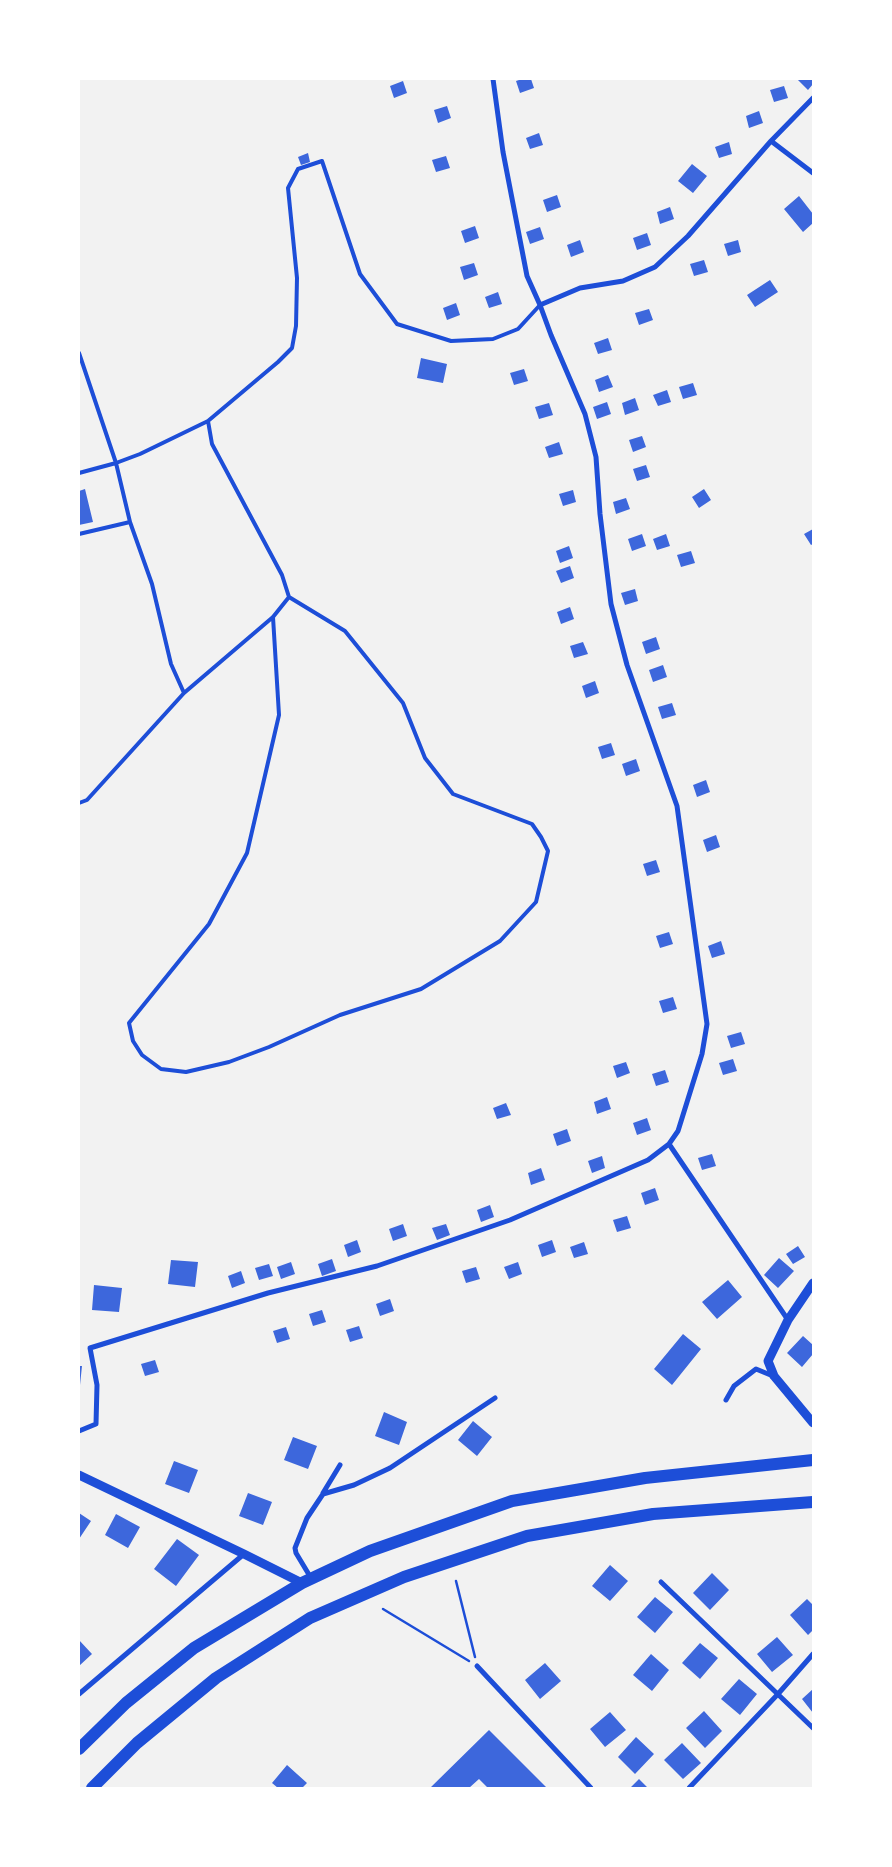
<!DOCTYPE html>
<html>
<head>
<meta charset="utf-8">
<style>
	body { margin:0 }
	#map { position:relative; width:892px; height:1867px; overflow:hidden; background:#f2f2f2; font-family:"PT Sans Narrow",sans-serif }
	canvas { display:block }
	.frame { position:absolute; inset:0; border:80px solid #fff; pointer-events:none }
</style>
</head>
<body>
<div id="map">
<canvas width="892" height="1867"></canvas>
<div class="frame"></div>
</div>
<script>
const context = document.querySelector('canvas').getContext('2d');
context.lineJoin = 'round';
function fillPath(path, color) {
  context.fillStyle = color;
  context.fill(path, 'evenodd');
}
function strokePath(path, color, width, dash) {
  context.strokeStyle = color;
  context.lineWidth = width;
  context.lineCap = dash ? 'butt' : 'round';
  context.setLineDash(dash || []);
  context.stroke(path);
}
fillPath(new Path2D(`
	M522,79H531L534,88L520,93L516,81Z
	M797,79H813V84L808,90Z
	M403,81L407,93L394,98L390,86Z
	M784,86L788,98L774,102L770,90Z
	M447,106L451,118L438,123L434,110Z
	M759,111L763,123L749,128L746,116Z
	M539,133L543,145L530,149L526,138Z
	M729,142L732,154L719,158L715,147Z
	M308,153L310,162L301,165L298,157Z
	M446,156L450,168L436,172L432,160Z
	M692,164L707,176L693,193L678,181Z
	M557,195L561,207L547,212L543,200Z
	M799,196L813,214V223L803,232L784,209Z
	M670,207L674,219L660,224L657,212Z
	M475,226L479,238L465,243L461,231Z
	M540,227L544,239L530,244L526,232Z
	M647,233L651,245L637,250L633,238Z
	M580,240L584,252L571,257L567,245Z
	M738,240L741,252L728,256L724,244Z
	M704,260L708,272L694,276L690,264Z
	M474,263L478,275L464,280L460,267Z
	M770,280L778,292L755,307L747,295Z
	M498,292L502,304L489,308L485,297Z
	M456,303L460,315L447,320L443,308Z
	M649,309L653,320L639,325L635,313Z
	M608,338L612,350L598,354L594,343Z
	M421,358L447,364L443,383L417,378Z
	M524,369L528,381L514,385L510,373Z
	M608,375L613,387L599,392L595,380Z
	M693,383L697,395L683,399L679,387Z
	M667,390L671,402L658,406L653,395Z
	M635,398L639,410L625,415L622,403Z
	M607,402L611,414L597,419L593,407Z
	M549,403L553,415L539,419L535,407Z
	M642,436L646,447L633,452L629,440Z
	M559,442L563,454L549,458L545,447Z
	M646,465L650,477L637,481L633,469Z
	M85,489L93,522L79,525V491Z
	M704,489L711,500L699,508L692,497Z
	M573,490L576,502L563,506L559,494Z
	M626,498L630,509L616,514L613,502Z
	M813,529V544L811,545L804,534Z
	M642,534L646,546L632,551L628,539Z
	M666,534L670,546L657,550L653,539Z
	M569,546L573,558L560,563L556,551Z
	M691,551L695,563L681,567L677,555Z
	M570,566L574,578L561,583L556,571Z
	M635,589L638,601L625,605L621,593Z
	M570,607L574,619L561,624L557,612Z
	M656,637L660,649L646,654L642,642Z
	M583,642L588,654L574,658L570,646Z
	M663,665L667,677L653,682L649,670Z
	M595,681L599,693L586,698L582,686Z
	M672,703L676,715L662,719L658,707Z
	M611,743L615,755L602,759L598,747Z
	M636,759L640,771L626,776L622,764Z
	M706,780L710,792L697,797L693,785Z
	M716,835L720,847L707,852L703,840Z
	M656,860L660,872L647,876L643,864Z
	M669,932L673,944L660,948L656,936Z
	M721,941L725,954L712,958L708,946Z
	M673,997L677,1009L663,1013L659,1001Z
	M741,1032L745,1044L731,1048L727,1036Z
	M733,1059L737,1071L723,1075L719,1063Z
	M626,1062L630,1073L617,1078L613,1066Z
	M665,1070L669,1082L656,1086L652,1074Z
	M607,1097L611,1109L597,1114L594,1102Z
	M506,1103L511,1115L497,1119L493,1108Z
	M647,1118L651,1130L637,1135L633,1123Z
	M567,1129L571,1141L557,1146L553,1134Z
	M712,1154L716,1166L702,1170L698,1158Z
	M602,1156L605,1168L592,1173L588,1161Z
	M541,1168L545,1180L531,1185L528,1173Z
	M655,1188L659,1200L645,1205L641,1193Z
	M490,1205L494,1217L481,1222L477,1210Z
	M627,1216L631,1228L617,1232L613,1220Z
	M403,1224L407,1236L393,1241L389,1229Z
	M446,1224L450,1235L437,1240L432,1228Z
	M357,1240L361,1252L348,1257L344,1245Z
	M552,1240L556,1252L542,1257L538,1245Z
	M584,1242L588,1254L574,1258L570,1247Z
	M798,1246L805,1257L793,1264L786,1254Z
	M779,1258L794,1271L778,1288L764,1275Z
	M332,1259L336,1271L322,1276L318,1264Z
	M171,1260L198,1262L195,1287L168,1284Z
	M291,1262L295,1274L281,1279L277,1267Z
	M518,1262L522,1274L509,1279L504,1267Z
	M269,1264L273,1276L259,1280L255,1268Z
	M476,1267L480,1279L466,1283L462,1271Z
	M241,1271L245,1283L232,1288L228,1276Z
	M728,1280L742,1297L717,1319L702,1302Z
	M94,1285L122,1288L119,1312L92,1310Z
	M390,1299L394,1311L380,1316L376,1304Z
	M322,1310L326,1322L313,1326L309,1314Z
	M359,1326L363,1338L350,1342L346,1330Z
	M286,1327L290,1339L277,1343L273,1331Z
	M683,1334L701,1349L672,1385L654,1369Z
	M803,1336L813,1345V1354L802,1367L787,1353Z
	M155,1360L159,1372L145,1376L141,1364Z
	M79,1366H82L80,1385H79Z
	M384,1412L407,1422L399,1445L375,1436Z
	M473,1421L492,1437L477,1456L458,1440Z
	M293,1437L317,1446L308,1469L284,1460Z
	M174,1461L198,1470L189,1493L165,1484Z
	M248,1493L272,1502L263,1525L239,1516Z
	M79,1513L91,1521L79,1539Z
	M116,1514L140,1527L128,1548L105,1535Z
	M177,1539L199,1555L176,1586L154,1569Z
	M610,1565L628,1581L610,1601L592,1586Z
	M712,1573L729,1590L710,1610L693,1593Z
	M655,1597L673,1612L655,1633L637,1617Z
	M807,1599L813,1605V1630L808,1635L790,1615Z
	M777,1637L793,1655L772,1672L757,1654Z
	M79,1640L92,1654L79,1666Z
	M700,1643L718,1658L700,1679L682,1663Z
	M651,1654L669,1670L652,1691L633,1675Z
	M545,1663L561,1681L540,1699L525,1680Z
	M739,1679L757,1694L740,1715L721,1699Z
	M813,1689V1713L802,1699Z
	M704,1711L722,1731L705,1748L686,1728Z
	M610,1712L626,1730L605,1747L590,1729Z
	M489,1730L547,1788H488L479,1779L469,1788H430Z
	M636,1737L654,1754L635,1774L618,1757Z
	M682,1743L701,1763L683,1779L664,1760Z
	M287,1765L307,1783L302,1788H278L272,1783Z
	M639,1779L648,1788H630Z`), '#3d67dc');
strokePath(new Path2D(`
	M456,1581L475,1657
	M383,1609L469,1661`), '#1d4ed8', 2.5);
strokePath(new Path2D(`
	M79,353L116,463L79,473
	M130,522L152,584L171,664L184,693
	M79,534L130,522L116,463L140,454L208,421
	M273,617L279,715L247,853L209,924L129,1023L133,1041L142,1055L161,1069L186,1072L229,1062L269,1047L340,1015L421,989L500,941L536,902L548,851L541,837L532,824L453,794L425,758L403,703L345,631L289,597
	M79,803L87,800L184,693L273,617L289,597L282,575L212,444L208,421L278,362L292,348L296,326L297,278L288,188L298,169L322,161L360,274L397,324L451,341L493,339L518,329L540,305`), '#1d4ed8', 4);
strokePath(new Path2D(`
	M771,141L813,173
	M540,305L580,288L623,281L655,267L688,236L771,141L813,98
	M669,1144L788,1320
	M726,1400L734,1386L756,1369L773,1376
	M79,1431L96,1424L97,1385L90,1348L268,1293L377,1266L510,1220L648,1160L669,1144L678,1131L702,1054L707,1024L677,806L627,665L611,604L600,514L596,457L585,414L551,335L540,305L527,276L503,152L493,79
	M323,1493L340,1465
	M311,1578L296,1553L295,1548L307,1518L323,1494L354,1485L390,1468L495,1398
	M661,1582L813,1728
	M477,1666L591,1788
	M79,1694L244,1554
	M689,1788L778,1694L813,1654`), '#1d4ed8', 5);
strokePath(new Path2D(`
	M813,1283L788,1320L768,1361L774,1376L813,1423
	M79,1475L244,1554L302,1583`), '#1d4ed8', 9);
strokePath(new Path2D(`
	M79,1749L126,1703L194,1648L302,1583L370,1551L512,1501L645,1478L813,1460
	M92,1788L137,1743L216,1678L310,1618L404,1577L527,1536L653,1514L813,1502`), '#1d4ed8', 12);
</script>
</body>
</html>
